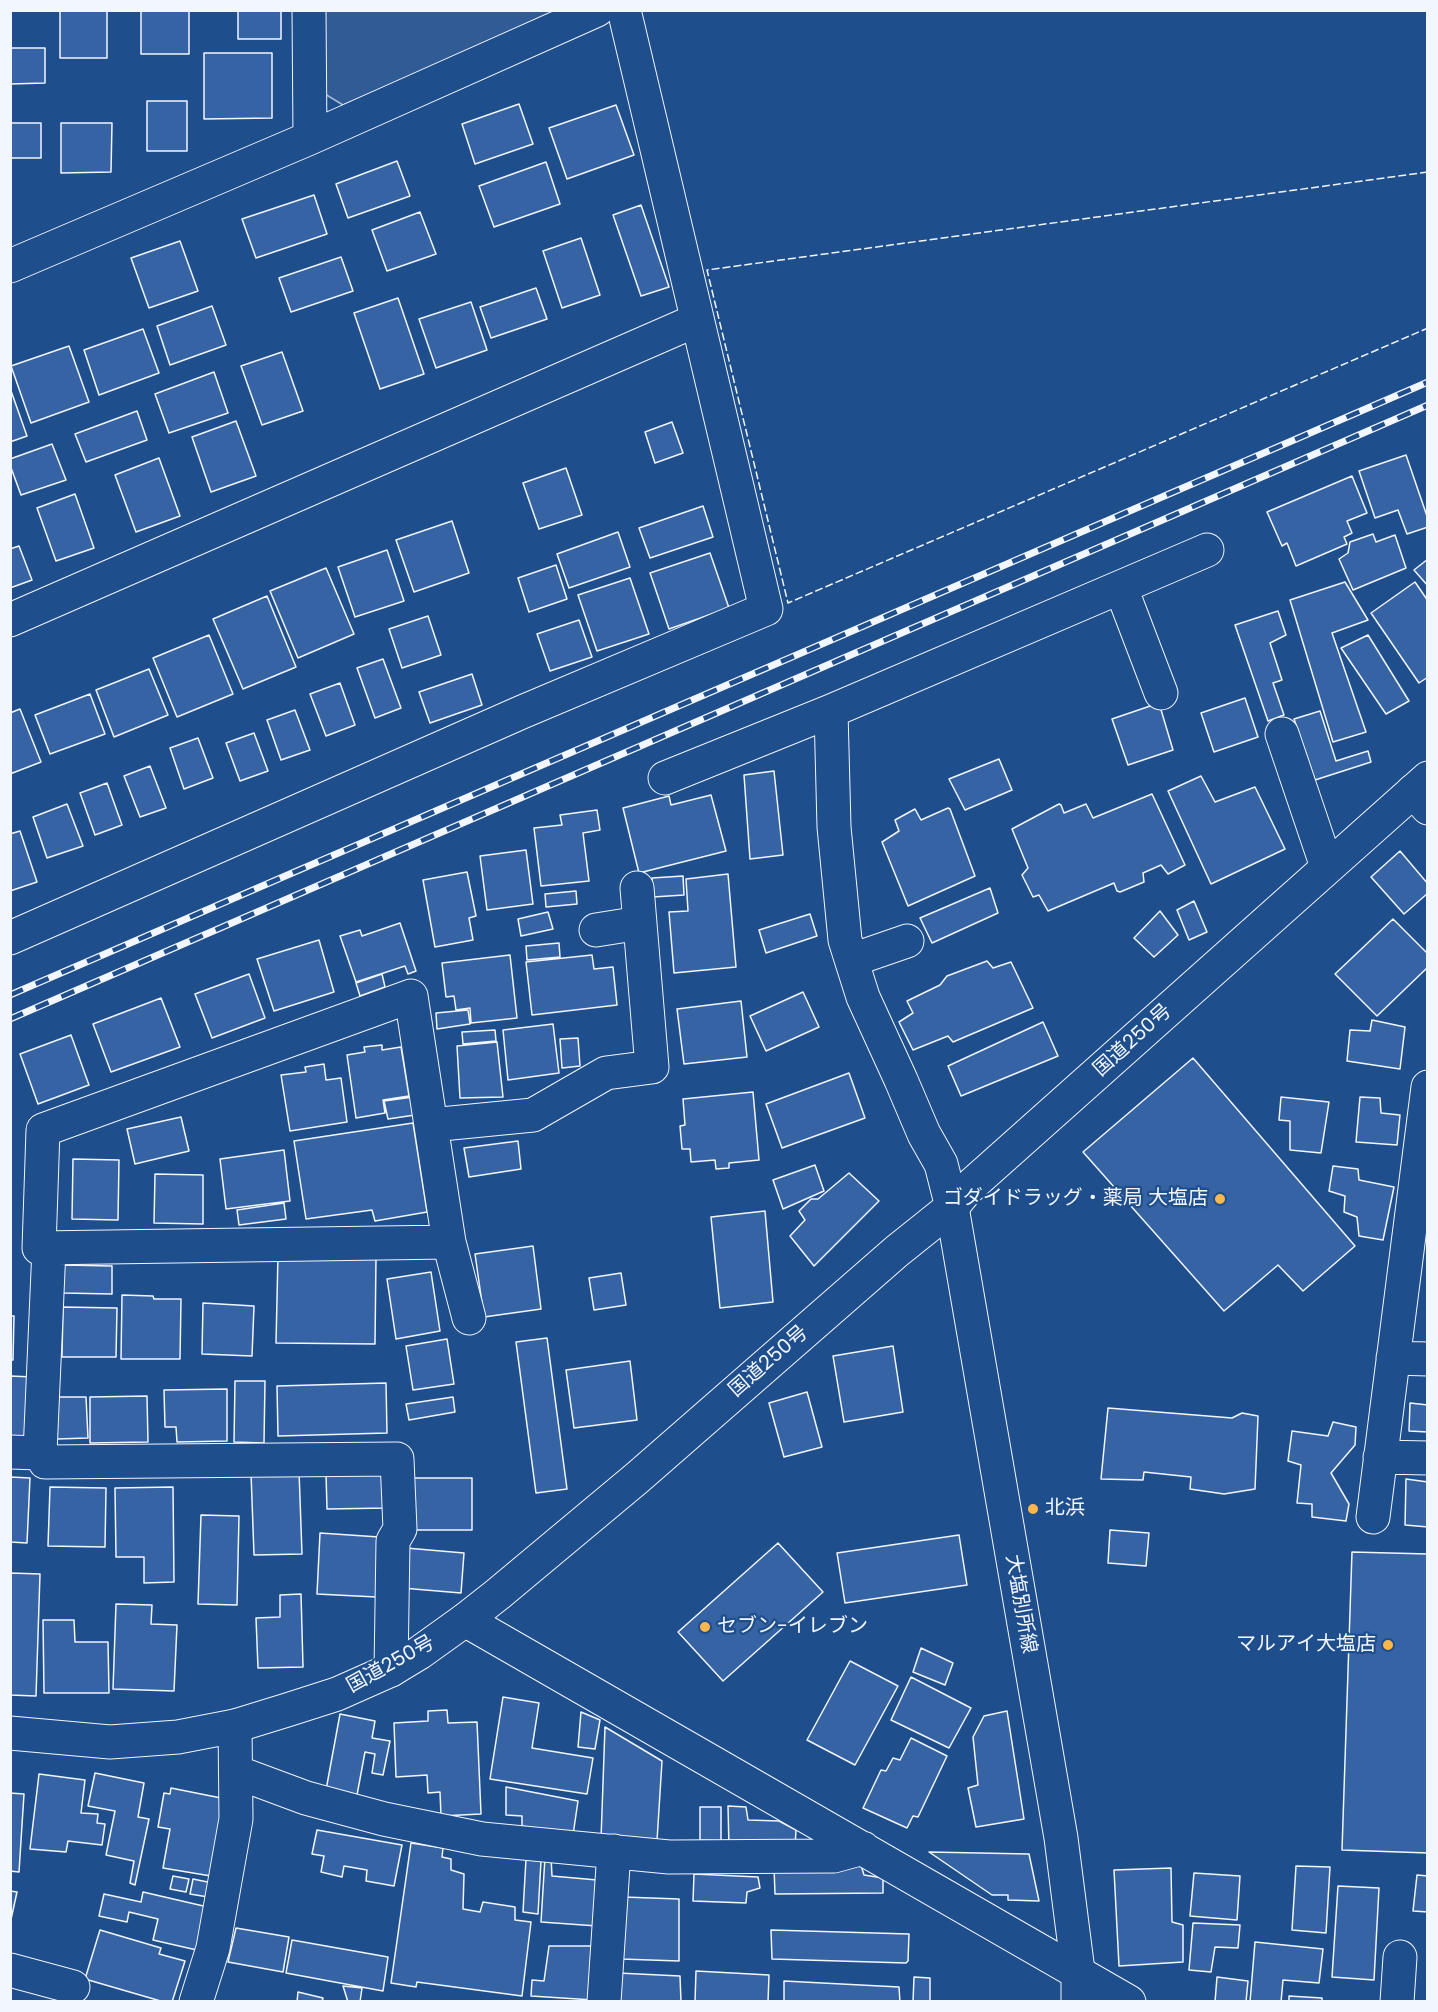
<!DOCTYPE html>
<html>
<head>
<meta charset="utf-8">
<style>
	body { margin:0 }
	#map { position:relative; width:1438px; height:2012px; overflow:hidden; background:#1f4e8c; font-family:Poppins,sans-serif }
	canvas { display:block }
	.frame { position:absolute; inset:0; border:12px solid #f2f6ff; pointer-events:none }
</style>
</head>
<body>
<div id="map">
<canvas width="1438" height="2012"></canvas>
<div class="frame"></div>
</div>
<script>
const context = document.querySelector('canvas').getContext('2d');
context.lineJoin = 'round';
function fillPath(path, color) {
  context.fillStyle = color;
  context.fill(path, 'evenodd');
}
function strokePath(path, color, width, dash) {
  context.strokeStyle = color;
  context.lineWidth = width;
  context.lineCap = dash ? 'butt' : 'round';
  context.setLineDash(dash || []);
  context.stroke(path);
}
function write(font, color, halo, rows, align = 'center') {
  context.font = font + ' Poppins,"Noto Sans JP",sans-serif';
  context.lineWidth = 4.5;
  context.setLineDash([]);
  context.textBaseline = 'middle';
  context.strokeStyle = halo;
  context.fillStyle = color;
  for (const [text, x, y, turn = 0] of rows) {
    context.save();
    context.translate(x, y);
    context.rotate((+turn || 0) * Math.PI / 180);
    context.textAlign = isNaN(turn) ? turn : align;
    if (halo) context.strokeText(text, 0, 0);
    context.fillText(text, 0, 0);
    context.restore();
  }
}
const green = new Path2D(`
	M321,11H561L343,105L320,91Z`);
fillPath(green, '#305b95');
strokePath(green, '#a8bbd7', 1.5);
const building = new Path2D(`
	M60,10H107V58H60Z
	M141,10H189V54H141Z
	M238,10H281V39H238Z
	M10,48H45V83L10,84Z
	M204,53H272V118L204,119Z
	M147,101H187V151H147Z
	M519,104L533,144L475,164L462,124Z
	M616,105L634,155L567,179L549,128Z
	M10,123H41V158H10Z
	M61,123H112L111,172L61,173Z
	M397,161L410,196L348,218L336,184Z
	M546,162L560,204L494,227L479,186Z
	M314,195L327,234L256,258L242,219Z
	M641,205L669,287L641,296L613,215Z
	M420,212L436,254L387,271L372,230Z
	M581,238L600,295L562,308L543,251Z
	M180,241L198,291L149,308L131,258Z
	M341,257L353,291L291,312L279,278Z
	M536,288L547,319L491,338L480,307Z
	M398,298L424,374L380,389L354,313Z
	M471,302L487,350L436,368L419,319Z
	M212,306L226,345L170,365L157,326Z
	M143,329L159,373L99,395L84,350Z
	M69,346L89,402L31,423L11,366Z
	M282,352L303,411L262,425L241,366Z
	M214,372L228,413L169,433L155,394Z
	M10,388L27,436L10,442Z
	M137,411L147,440L86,462L75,434Z
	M236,421L256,476L211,492L192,437Z
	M672,422L683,453L655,463L645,432Z
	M52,444L66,480L21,495L10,465V459Z
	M1406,455L1428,519V527L1407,534L1398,510L1375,518L1359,471Z
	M159,458L180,516L136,532L115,475Z
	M566,468L582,515L539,529L523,483Z
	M1352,476L1367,513L1347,521L1352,533L1344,537L1347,544L1296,566L1287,543L1282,546L1267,512Z
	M75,494L94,548L56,561L37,508Z
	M703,506L713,537L650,558L639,528Z
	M452,521L469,573L414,592L396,540Z
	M618,532L630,567L569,588L557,554Z
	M1373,534L1376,542L1395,535L1406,568L1353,590L1339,559L1348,553L1350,542Z
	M19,546L32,580L10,588V549Z
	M387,550L404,601L355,617L338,567Z
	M710,553L729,608L669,629L650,573Z
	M1428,559V586L1414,570Z
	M556,565L567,599L529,612L518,578Z
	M326,568L354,634L298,658L270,591Z
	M630,578L649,634L597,651L578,595Z
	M1345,582L1368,620L1332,633L1366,732L1333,742L1290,600Z
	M1415,582L1428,601V677L1419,683L1371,613Z
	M267,596L296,667L243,689L213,619Z
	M1278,611L1286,635L1270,643L1282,680L1273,683L1284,715L1268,721L1235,625Z
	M428,616L441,655L402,668L389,629Z
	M579,620L592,657L550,671L537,634Z
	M209,635L233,694L177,717L153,658Z
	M1368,635L1409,701L1386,714L1341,648Z
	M383,659L401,708L375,718L357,668Z
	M149,669L168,715L114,737L96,690Z
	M472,674L482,705L430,723L419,692Z
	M340,683L355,725L326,736L310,694Z
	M90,694L105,734L50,754L35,715Z
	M1245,698L1258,737L1214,752L1201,713Z
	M1159,703L1173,750L1128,765L1112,719Z
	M20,709L41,762L10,774V713Z
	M295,710L310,750L281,760L267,720Z
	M1320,711L1336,761L1368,751L1371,762L1315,780L1294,719Z
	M254,733L268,771L240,781L226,743Z
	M198,738L213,778L184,789L170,748Z
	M999,759L1012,790L965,810L949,779Z
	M150,766L166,808L140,817L124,776Z
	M774,771L783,855L750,859L744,775Z
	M1201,776L1215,802L1255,787L1285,849L1211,884L1168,791Z
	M107,783L122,825L95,835L80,793Z
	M1152,794L1185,865L1168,874L1161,865L1143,873L1144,882L1120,892L1117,891L1114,883L1048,911L1039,895L1033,897L1022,875L1028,868L1012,829L1059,804L1061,805L1064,813L1086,804L1093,818Z
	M711,795L726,851L639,873L623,808L669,796L671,805Z
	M67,804L83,846L47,858L33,817Z
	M948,808L950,809L975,876L908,906L882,842L899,831L895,820L915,809L921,820Z
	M597,810L600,830L583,833L589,881L541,886L534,828L562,825L560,815Z
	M20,831L37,882L10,891V834Z
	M526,850L533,904L487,910L480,856Z
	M1400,851L1428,884V893L1404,914L1371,877Z
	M467,872L476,916L469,918L473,940L435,947L423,880Z
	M728,874L736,967L674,973L669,912L688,911L686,879Z
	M683,876L684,895L653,897L652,878Z
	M990,888L998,913L932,943L920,918Z
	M576,891L577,904L546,907L545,894Z
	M1194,901L1207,932L1189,940L1177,910Z
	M1160,911L1178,935L1154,957L1134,938Z
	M548,912L553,929L521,936L518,919Z
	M810,914L817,936L766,953L759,930Z
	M1393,919L1428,954V967L1377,1016L1335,974Z
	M400,923L416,971L408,974L405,966L356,982L340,936L360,930L362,936Z
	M319,940L334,992L274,1011L257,959Z
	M559,943L560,957L527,960L526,946Z
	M510,955L517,1018L471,1023L470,1008L456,1010L454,996L446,997L442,963Z
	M592,955L594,969L613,967L617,1005L532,1015L526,962Z
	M987,961L993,968L1011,962L1033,1008L953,1042L948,1036L913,1050L899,1022L913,1013L907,1001L940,985L947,976Z
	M249,974L265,1018L212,1038L195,994Z
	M382,974L385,987L360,996L356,983Z
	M803,992L819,1027L766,1051L750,1016Z
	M161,998L180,1047L111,1072L93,1024Z
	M741,1001L747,1057L684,1064L677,1009Z
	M468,1010L470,1024L437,1029L436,1013Z
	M1372,1020L1405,1027L1400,1069L1347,1061L1350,1030L1370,1031Z
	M1043,1022L1058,1056L961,1096L948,1066Z
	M553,1024L559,1073L508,1080L503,1030Z
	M495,1030L496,1041L463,1044L462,1032Z
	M71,1035L89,1085L38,1104L20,1054Z
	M578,1038L580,1066L562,1068L560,1039Z
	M497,1042L503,1097L460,1098L457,1046Z
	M382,1045V1050L401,1047L409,1096L383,1100L385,1113L356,1118L347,1055L365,1052L364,1047Z
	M1193,1058L1355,1246L1303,1291L1278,1265L1224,1311L1083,1152Z
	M324,1064L326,1080L341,1078L347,1122L290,1131L281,1075L306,1072L305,1067Z
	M849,1073L865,1118L782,1148L766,1104Z
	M753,1092L759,1160L729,1163V1168L716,1169L715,1160L691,1162L690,1149H682L680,1126L685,1125L683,1099Z
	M413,1097L415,1115L388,1119L384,1101Z
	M1281,1097L1329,1102L1321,1153L1290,1150V1121L1279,1120Z
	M1360,1097L1380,1098L1381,1113L1400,1115L1397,1145L1356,1142Z
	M181,1117L189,1151L135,1164L127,1129Z
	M413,1123L427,1212L375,1221L372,1210L306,1219L294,1141Z
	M518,1141L521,1169L469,1177L464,1148Z
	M284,1150L290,1201L226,1209L220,1159Z
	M73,1159L119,1160L118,1220L72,1219Z
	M815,1165L824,1191L783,1209L773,1180Z
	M1333,1166L1358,1169L1359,1180L1394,1187L1383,1240L1359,1236L1357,1217L1344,1212L1345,1196L1329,1191Z
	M849,1173L879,1201L814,1266L790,1236L805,1220L799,1211L811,1199H818Z
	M155,1174L203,1175V1224L154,1223Z
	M284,1203L286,1219L239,1225L237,1210Z
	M765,1211L773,1302L720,1308L711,1217Z
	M533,1246L541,1309L484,1317L475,1254Z
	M278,1255L376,1257L375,1344L276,1343Z
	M64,1265L112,1266V1294L63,1293Z
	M431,1272L440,1331L396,1339L387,1279Z
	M621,1273L626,1305L594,1310L589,1278Z
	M122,1295L153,1296L154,1299H181L180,1359H121Z
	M203,1303L254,1306L252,1356L202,1354Z
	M63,1307L117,1308L116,1357H62Z
	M10,1316H14L13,1360H10Z
	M547,1338L567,1489L536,1493L516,1342Z
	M447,1339L454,1384L413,1390L406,1346Z
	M893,1346L903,1412L844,1422L833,1356Z
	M630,1361L637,1420L574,1428L566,1370Z
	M10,1376L33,1377L30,1441L10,1440Z
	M235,1381H265L264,1443L234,1442Z
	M386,1383L387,1433L278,1436L277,1386Z
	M227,1389V1441L177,1442L176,1427H165L164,1390Z
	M807,1392L822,1447L784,1457L769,1403Z
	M147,1396L148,1442L90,1443V1397Z
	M56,1397H86L88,1438L57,1439Z
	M453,1397L455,1412L409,1420L406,1404Z
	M1410,1403L1428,1405V1432L1409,1431Z
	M1108,1408L1232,1418L1242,1413L1258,1416L1255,1489L1224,1494L1190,1489L1191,1477L1144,1472L1143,1480L1101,1479Z
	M1333,1422L1356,1427L1355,1445L1331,1473L1349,1504L1346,1521L1312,1517V1504L1297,1503L1301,1465L1288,1461L1292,1431L1328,1436Z
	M299,1471L302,1554L254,1555L251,1473Z
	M387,1471L388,1508L327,1509L326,1473Z
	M10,1477L30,1478L27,1543L10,1542Z
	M409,1478H472V1530H409Z
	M1406,1479L1428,1482V1527L1405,1525Z
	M50,1487L106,1488L105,1547L48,1546Z
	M173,1487L174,1582L144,1583V1557H116L115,1488Z
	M201,1515L239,1516L237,1605L198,1604Z
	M1110,1530L1149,1533L1146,1566L1108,1563Z
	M320,1533L379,1537L376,1597L317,1594Z
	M959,1535L967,1585L845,1603L837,1553Z
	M778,1543L823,1592L723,1681L678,1632Z
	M406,1548L464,1553L461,1593L402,1588Z
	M1352,1552L1428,1554V1853L1342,1850Z
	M10,1573L40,1574L36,1696L10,1695Z
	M301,1594L303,1667L258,1668L256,1618L280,1617V1595Z
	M116,1604L152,1605L151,1624L177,1625L174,1691L113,1689Z
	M43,1620H74L75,1642H108L109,1693H44Z
	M921,1648L953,1663L945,1685L913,1672Z
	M850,1661L898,1686L855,1765L807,1740Z
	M911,1677L971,1708L949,1748L891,1720Z
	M503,1697L539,1703L532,1748L593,1758L587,1794L490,1779Z
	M447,1710L448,1723L477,1722L481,1814L441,1816L440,1792L428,1793L427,1775L396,1777L394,1723L428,1721V1711Z
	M1007,1711L1024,1819L976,1827L968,1788L978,1785L973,1737L984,1716Z
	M581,1712L600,1720L595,1749L578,1747Z
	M340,1714L375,1721L372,1738L390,1741L383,1775L372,1773L375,1754L365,1752L357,1795L326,1790Z
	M605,1727L662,1761L657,1841L601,1839Z
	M911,1738L947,1756L918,1817L913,1816L907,1828L863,1808L881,1770L886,1771L893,1758L900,1760Z
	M95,1773L144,1783L138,1817L149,1819L135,1885L130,1883L134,1861L106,1855L115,1811L88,1806Z
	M39,1774L85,1780L81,1813L98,1814L97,1823L105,1824L102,1845L68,1841L66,1852L30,1849Z
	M506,1787L578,1801L573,1835L522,1826V1816L506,1815Z
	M171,1788L231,1800L217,1877L163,1868L170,1829L158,1827L164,1793L170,1794Z
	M10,1793L24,1794L19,1872L10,1871Z
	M728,1806L746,1807L748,1820L779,1821L796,1830L795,1848H729Z
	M700,1807H721V1841L700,1840Z
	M317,1830L402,1845L394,1886L366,1881L367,1870L344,1866L342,1877L321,1872L324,1856L312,1854Z
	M411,1843L443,1848L442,1857L451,1859V1870L464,1874L463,1909L480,1912L483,1902L515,1907V1920L531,1922L522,1996L417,1982L416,1987L391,1983Z
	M929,1852L1029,1854L1039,1901L1008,1900V1895H992Z
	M545,1857H551L552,1876L597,1880V1926L541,1922Z
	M526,1859L541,1861L538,1914L523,1912Z
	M861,1865L864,1875L883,1878V1893L775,1894L774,1867Z
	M1296,1866L1330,1867L1326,1933L1292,1930Z
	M1171,1868L1172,1922L1183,1925V1962L1119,1966L1114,1870Z
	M1194,1873L1240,1876L1237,1920L1190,1916Z
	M694,1874L758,1877L760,1888L747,1892L746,1903L693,1901Z
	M1417,1875L1428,1876V1912L1413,1911Z
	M173,1876L189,1879L186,1892L170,1889Z
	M193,1879L217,1884L214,1898L190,1894Z
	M1338,1886L1379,1888L1374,1980L1332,1977Z
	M10,1891L17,1892L10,1924Z
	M143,1892L212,1908L201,1951L153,1940L158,1919L129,1912L127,1922L99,1916L104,1894L141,1902Z
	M623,1897L679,1899V1961L621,1959Z
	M1193,1923L1240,1925L1238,1948L1215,1947L1211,1972L1189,1970Z
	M236,1928L289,1937L283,1972L228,1962Z
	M100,1930L161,1948L159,1954L185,1961L172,2002H164L85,1979Z
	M771,1930L909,1934L908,1961L906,1963L772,1959Z
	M292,1940L388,1957L383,1991L286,1973Z
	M1255,1942L1323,1949L1319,1983L1283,1980L1281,2002H1250Z
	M549,1946H595L593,2000L531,1996L532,1980L544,1981Z
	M696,1971L769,1975L768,2002H695Z
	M618,1973L680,1976L681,2002H617Z
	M914,1977L930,1978V2002H913Z
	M1217,1977L1248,1981L1246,2002H1215Z
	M784,1981L899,1987L900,2002H784Z
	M343,1986L362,1988L360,2002H348Z
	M298,1992L323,1998L322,2002H297Z
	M1289,1996L1322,1998V2002H1289Z`);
fillPath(building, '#3563a3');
strokePath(building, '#f2f6ff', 1.5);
const minor = new Path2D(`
	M309,10L310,138
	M10,266L310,138L597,10
	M1121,588L1161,693
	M10,620L697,320
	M831,711L834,827L845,940L863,997L901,1080L924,1134L941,1164L952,1207
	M1282,734L1327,867
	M665,778L831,711L1207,550
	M1413,791L1428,808
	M596,930L640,923
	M10,938L522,712L766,609L624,10
	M852,960L907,941
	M431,1125L533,1115L606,1073L652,1067L637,888
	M449,1242L39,1248L43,1130L411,996L449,1242L469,1318
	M1393,1358L1428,1359
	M10,1452L40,1453L45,1462L397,1459L400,1529L393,1541L391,1670
	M40,1453L49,1248
	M1380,1457L1428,1458
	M1373,1517L1428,1087
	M465,1620L1129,2002
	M236,1772L306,1798L384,1819L482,1839L669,1857L834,1856L863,1848
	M10,1970L73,1987
	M196,2002L213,1948L236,1819L235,1726
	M604,2002L614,1851
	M1397,2002L1400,1957`);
const major = new Path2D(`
	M952,1207L1061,1838L1078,1971V2002`);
const highway = new Path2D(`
	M10,1733L110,1742L178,1737L235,1726L287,1710L337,1694L391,1670L419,1653L465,1620L498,1594L637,1478L897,1251L952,1207L967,1189L1428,778`);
strokePath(minor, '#f2f6ff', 35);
strokePath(major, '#f2f6ff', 35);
strokePath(highway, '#f2f6ff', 35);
strokePath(minor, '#1f4e8c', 33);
strokePath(major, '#1f4e8c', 33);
strokePath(highway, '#1f4e8c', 33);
const rail = new Path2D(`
	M10,995L1428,382
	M10,1019L1428,405`);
strokePath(rail, '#f2f6ff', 7);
strokePath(rail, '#1f4e8c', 4.5, [14]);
strokePath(new Path2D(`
	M1428,172L707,270L788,603L1428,328`), '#f2f6ff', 1.5, [8, 3]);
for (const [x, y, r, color] of [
	[1220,1199,6,"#ffb74d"],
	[1033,1509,6,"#ffb74d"],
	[705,1627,6,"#ffb74d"],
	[1388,1645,6,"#ffb74d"]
]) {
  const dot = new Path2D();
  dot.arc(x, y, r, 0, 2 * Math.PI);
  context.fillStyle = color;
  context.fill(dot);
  strokePath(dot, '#1f4e8c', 2);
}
write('20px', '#f2f6ff', '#1f4e8c', [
	["国道250号",1133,1041,-42],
	["国道250号",769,1362,-41],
	["大塩別所線",1020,1604,80],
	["国道250号",391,1665,-29]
]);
write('20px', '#f2f6ff', '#1f4e8c', [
	["ゴダイドラッグ・薬局 大塩店",1208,1199],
	["北浜",1045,1509,"left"],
	["セブン-イレブン",717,1627,"left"],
	["マルアイ大塩店",1376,1645]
], 'right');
</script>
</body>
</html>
